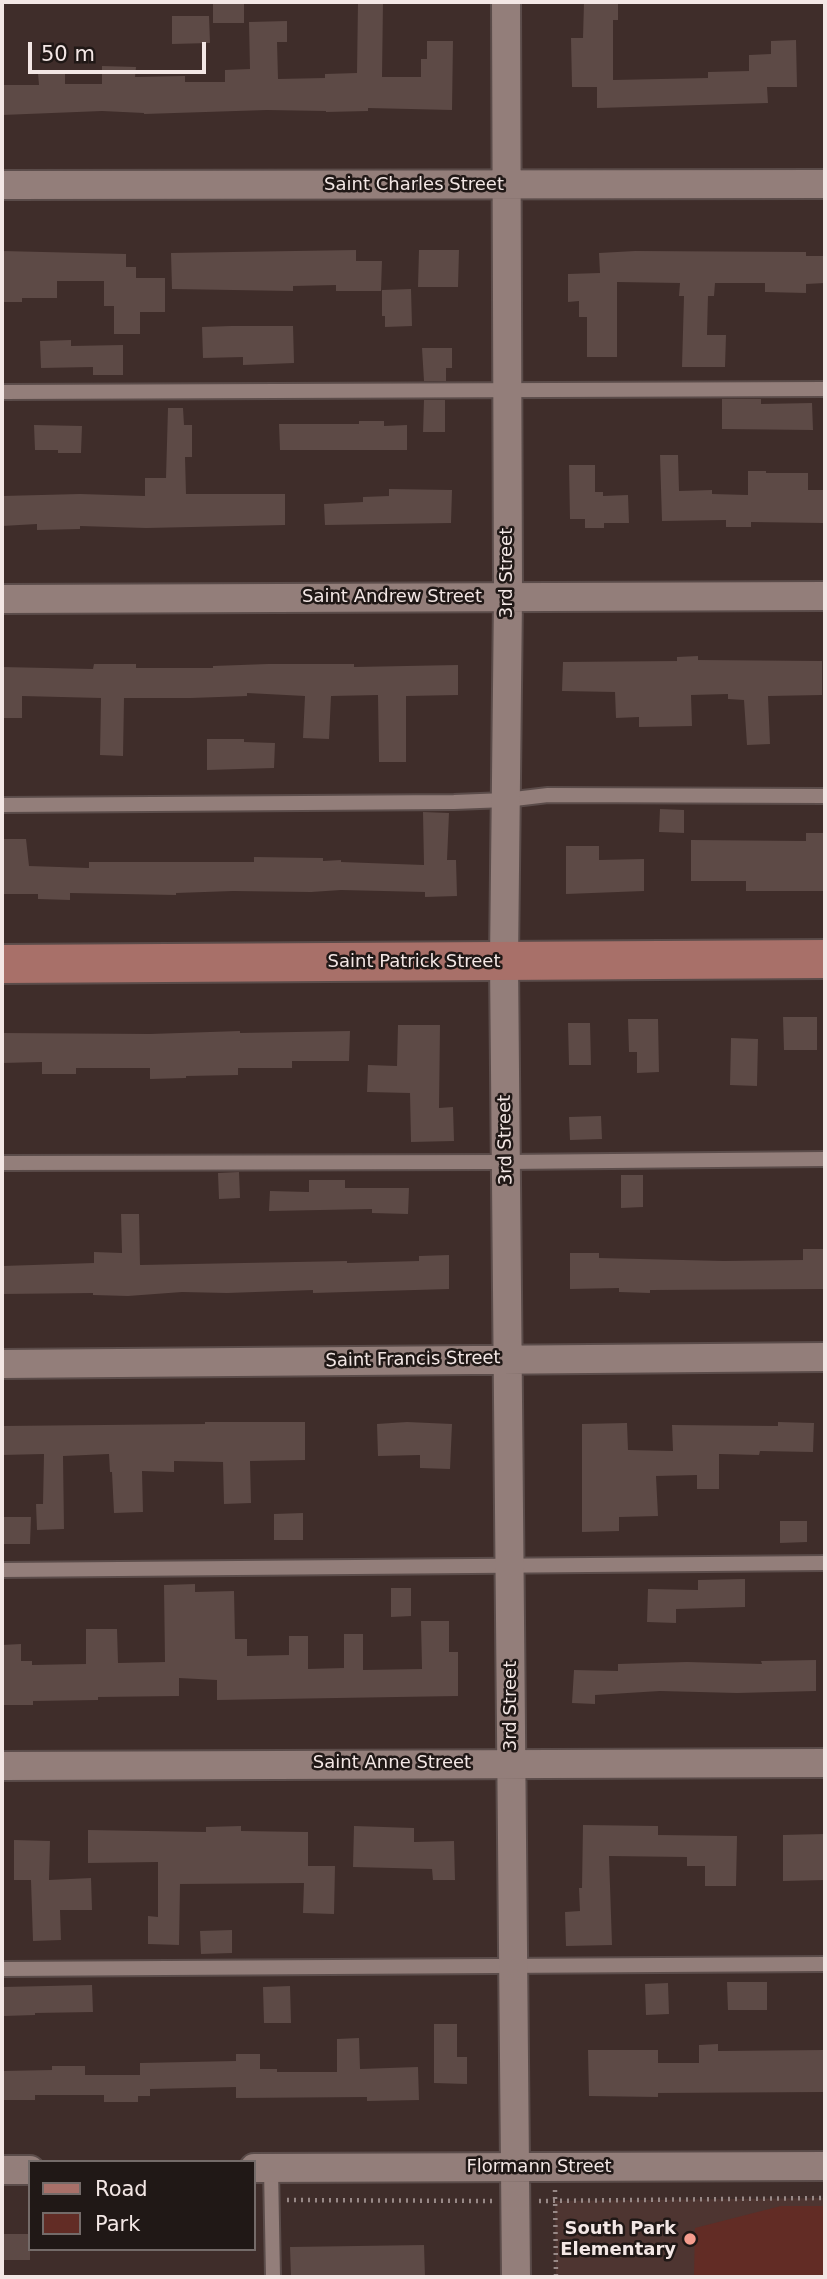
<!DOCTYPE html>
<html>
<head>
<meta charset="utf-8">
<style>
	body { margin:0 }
	#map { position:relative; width:827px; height:2279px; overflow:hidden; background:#3f2d2a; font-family:"DejaVu Sans",sans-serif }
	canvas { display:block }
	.frame { position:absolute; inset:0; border:4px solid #f3e7e5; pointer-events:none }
	.legend { position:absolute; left:28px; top:2160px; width:228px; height:91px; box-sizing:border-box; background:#201816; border:2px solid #746b69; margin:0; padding:9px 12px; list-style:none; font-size:21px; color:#f3e7e5 }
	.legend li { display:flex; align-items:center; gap:14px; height:35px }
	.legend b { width:35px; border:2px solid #746b69 }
	.scale { position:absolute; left:28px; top:42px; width:178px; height:32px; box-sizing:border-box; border:4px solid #f3e7e5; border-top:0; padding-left:9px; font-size:21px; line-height:24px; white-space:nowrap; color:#f3e7e5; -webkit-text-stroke:5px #201816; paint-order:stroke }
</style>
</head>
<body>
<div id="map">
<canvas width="827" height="2279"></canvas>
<div class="frame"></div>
<ul class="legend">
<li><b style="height:9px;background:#a87069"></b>Road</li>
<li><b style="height:19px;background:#622c25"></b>Park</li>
</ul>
<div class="scale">50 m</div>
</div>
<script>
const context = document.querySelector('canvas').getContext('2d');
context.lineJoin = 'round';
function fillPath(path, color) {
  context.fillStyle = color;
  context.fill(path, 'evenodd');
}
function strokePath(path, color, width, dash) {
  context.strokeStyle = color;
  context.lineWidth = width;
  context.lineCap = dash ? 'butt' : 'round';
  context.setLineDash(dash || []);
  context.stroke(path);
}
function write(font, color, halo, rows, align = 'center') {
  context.font = font + ' "DejaVu Sans",sans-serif';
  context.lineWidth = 5;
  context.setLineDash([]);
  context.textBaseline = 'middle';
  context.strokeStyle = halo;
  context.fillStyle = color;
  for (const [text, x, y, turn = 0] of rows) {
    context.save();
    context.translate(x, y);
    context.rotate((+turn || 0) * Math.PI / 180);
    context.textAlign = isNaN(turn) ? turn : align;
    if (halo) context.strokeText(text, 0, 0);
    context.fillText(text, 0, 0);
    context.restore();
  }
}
fillPath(new Path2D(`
	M825,2198V2277H556L555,2201Z`), '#4e3531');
fillPath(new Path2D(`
	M781,2206H825V2277H694L695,2228Z`), '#622c25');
fillPath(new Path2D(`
	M213,2H244V23H213Z
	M358,2H383L382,77H421V59H427V41H453L452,110L368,108V111L326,112V111L267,110L144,114V113L102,111L2,115V85H39L38,73H65V84H102V66L136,67L135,77L185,76V82H225V70L250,69L249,22L287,21V42H277L278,79L325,78V74L357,73Z
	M584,2H618V20H613V80L708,78V72L749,71V55L771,54V41L796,40L797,87H767L768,103L597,108V87H572L571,38H583Z
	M172,16H209L210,43L172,44Z
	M356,250V261H382L381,291H336V285L293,286V291L172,289L171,253Z
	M419,250H459L458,287H418Z
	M2,251L126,254V267H136V278H165V312H140V334H114V306H104V281H57V298H22V302H2Z
	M635,251L806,252V256H825V283L806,284V293L765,292V283H715L714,296H708L707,335H726L725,367H682L684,296H679L680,283L617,282V357H587V317H579V301L568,302V274L600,273L599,253Z
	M411,289L412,326L385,327V316H382V290Z
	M231,326H293L294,363L243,365V357L203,358L202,327Z
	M71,340V346L123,345V375H93V367L41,368L40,341Z
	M422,348H452V368H446V381H424Z
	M722,399H761V404L812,403L813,430L722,429Z
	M424,400H445V432H423Z
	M168,408H183L184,425H192V457H185L186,494H285V525L146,528L80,526V529L37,530V524L2,526V496L80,494L145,496V478H166Z
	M359,421H384V426L407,425V450H280L279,424H359Z
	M34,425L82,426L81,453H58V450H35Z
	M660,455H678L679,491L712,490V494L748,495V471H766V473H808V490H823V523L751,522V527H726V520L662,521Z
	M569,465H595V492H603V496L628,495L629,523H604V528H585V519H570Z
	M389,489L452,490L451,523L325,525L324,504L363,502V497L389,496Z
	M698,656V660L822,661V695L768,696L770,744L747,745L744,700L728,699V694L691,695L692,726L639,727V717L616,718L615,692L562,691L563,662L677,661V657Z
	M94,664H136V668H213V666L268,664H354V667L458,665V695L406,696V762H379L378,695L331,696L329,739L303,738L305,696L247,693V696L191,698H124L123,756L100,755L101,698L22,696V718H2V667L93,669Z
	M207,739H244V742L275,743L274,768L207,770Z
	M660,809L684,810V833L659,832Z
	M423,812L449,813L447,860H456L457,896L425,897V892L341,890L311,892L233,891L176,893V895L70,893V900L38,899V894H2V839H26L29,866L89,868V862H254V857L323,858V861L341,860V862L424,865Z
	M806,833H825V891H746V881H691V840L806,841Z
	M566,846H599V860L644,859V891L566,894Z
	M783,1017H817V1050H784Z
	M628,1019H658L659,1072L637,1073V1052H629Z
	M568,1023H590L591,1065H569Z
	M398,1025H440L439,1108L453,1107L454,1141L411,1142L410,1093L367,1092L368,1065L397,1066Z
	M240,1031V1033L350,1031L349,1061H292V1068H238V1075L186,1076V1078L150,1079V1068H76V1074H42V1062L2,1063V1033L150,1034Z
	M731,1038L758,1039L757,1086L730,1085Z
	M601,1116L602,1139L570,1140L569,1117Z
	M239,1172L240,1198L219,1199L218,1173Z
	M621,1175H643V1207L621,1208Z
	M309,1180H345V1188H409L408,1214L372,1213V1209L269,1211L270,1191L309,1192Z
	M121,1214H139L140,1265L347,1261V1263L419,1261V1256L449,1255V1289L313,1293V1290L227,1293L182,1292L128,1296L93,1295V1293L2,1294V1266L94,1263V1252L122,1253Z
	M803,1249H825V1289L650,1290V1293L619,1292V1288L570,1289V1253H599V1258L724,1261L803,1260Z
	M205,1422H305V1460L250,1461L251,1503L224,1504L223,1462L174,1461V1472L142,1471L143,1512L114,1513L112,1472H110L109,1454L63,1456L64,1529L37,1530L36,1504H43L44,1454L2,1455V1426L205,1424Z
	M407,1422L452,1424L450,1469L420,1468V1455L378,1456L377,1424Z
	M778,1422L814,1423L813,1452L760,1451L759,1455L719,1454V1489H697V1475L656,1476L658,1516L619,1517V1531L582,1532V1424L627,1423L628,1450L673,1451L672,1425L778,1426Z
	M303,1513V1540H274V1514Z
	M2,1517H31L30,1544H2Z
	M780,1521H807V1542L780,1543Z
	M745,1579V1607L676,1609V1623L647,1622L648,1589L698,1590V1580Z
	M195,1584V1592L234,1591L235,1639H247V1656L289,1655V1636H308V1669L344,1668V1634H363V1670L422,1669L421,1621H449V1652H458V1696L217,1700V1680L179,1678V1696L98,1697V1700L33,1701V1705H2V1645L21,1644V1661H32V1665L86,1664V1629H117L118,1663L165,1662L164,1585Z
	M391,1588H411V1616L391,1617Z
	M816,1660V1691L737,1693L660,1691L595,1695V1704L572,1703L574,1670L618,1671V1664L687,1662L762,1664L761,1661Z
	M583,1825L658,1826V1835L737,1836L736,1886H705V1866H687V1857L609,1856L612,1945L566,1946L565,1912L580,1911L579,1888H582Z
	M241,1826V1831L308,1832V1866H335L334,1914L303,1913L304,1883L180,1884L179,1945L148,1944V1916L158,1917V1862L88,1863V1830L206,1832V1827Z
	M354,1826L414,1828V1842L454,1841L455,1880H433L432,1869L353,1867Z
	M825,1834V1880L783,1881V1835Z
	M14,1840L50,1841L49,1880L91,1878L92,1910H60L61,1940L33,1941L31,1880H14Z
	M232,1930V1953L201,1954L200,1931Z
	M727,1982H767V2010H728Z
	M668,1983L669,2014L646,2015L645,1984Z
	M92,1985L93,2012L35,2013V2015L4,2016L3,1987Z
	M290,1986L291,2023H264L263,1987Z
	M434,2024H457V2057H467V2084L434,2083Z
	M359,2038L360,2069L418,2067L419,2100L367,2101V2097L236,2098V2087L150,2089V2096H138V2102H104V2095H35V2100H2V2071L52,2070V2066H85V2075H140V2063L236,2061V2054H260V2069H277V2072H337V2039Z
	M718,2044V2051L825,2050V2092L658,2093V2097L589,2096L588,2050H658V2063H699V2045Z
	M4,2234H30V2260H4Z
	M424,2245L425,2277H291L290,2247Z`), '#5d4a46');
const lane = new Path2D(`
	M2,392L825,389
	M2,805L454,802L506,800L548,795L825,796
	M2,1163L506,1162L825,1159
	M2,1570L825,1563
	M2,1969L825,1964
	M271,2168L273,2277`);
const street = new Path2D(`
	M506,2L508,597L504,961L516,2277
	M2,185L825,184
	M2,599L825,596
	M2,1364L825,1357
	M2,1766L825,1763
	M254,2168L825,2166
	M2,2170H30`);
const secondary = new Path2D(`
	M2,964L825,959`);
strokePath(lane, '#5b4c4a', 18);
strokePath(street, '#5b4c4a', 32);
strokePath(secondary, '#5b4c4a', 42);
strokePath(new Path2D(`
	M555,2190L556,2277
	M287,2200L492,2201
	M539,2201L825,2198`), '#988987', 4.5, [2, 5]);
strokePath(lane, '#937e7a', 14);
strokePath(street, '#937e7a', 28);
strokePath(secondary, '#a87069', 38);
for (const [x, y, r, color] of [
	[690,2239,7,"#f59d8e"]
]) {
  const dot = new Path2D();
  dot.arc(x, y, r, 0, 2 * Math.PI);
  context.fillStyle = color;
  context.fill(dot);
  strokePath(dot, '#201816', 2.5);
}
write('18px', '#f3e7e5', '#201816', [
	["Saint Charles Street",414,185],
	["3rd Street",507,573,-90],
	["Saint Andrew Street",392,597],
	["Saint Patrick Street",414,962],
	["3rd Street",506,1140,-91],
	["Saint Francis Street",413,1360,-1],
	["3rd Street",511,1706,-90],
	["Saint Anne Street",392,1763],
	["Flormann Street",539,2167]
]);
write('bold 18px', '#f3e7e5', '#201816', [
	["South Park",676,2229],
	["Elementary",676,2250]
], 'right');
</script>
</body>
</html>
